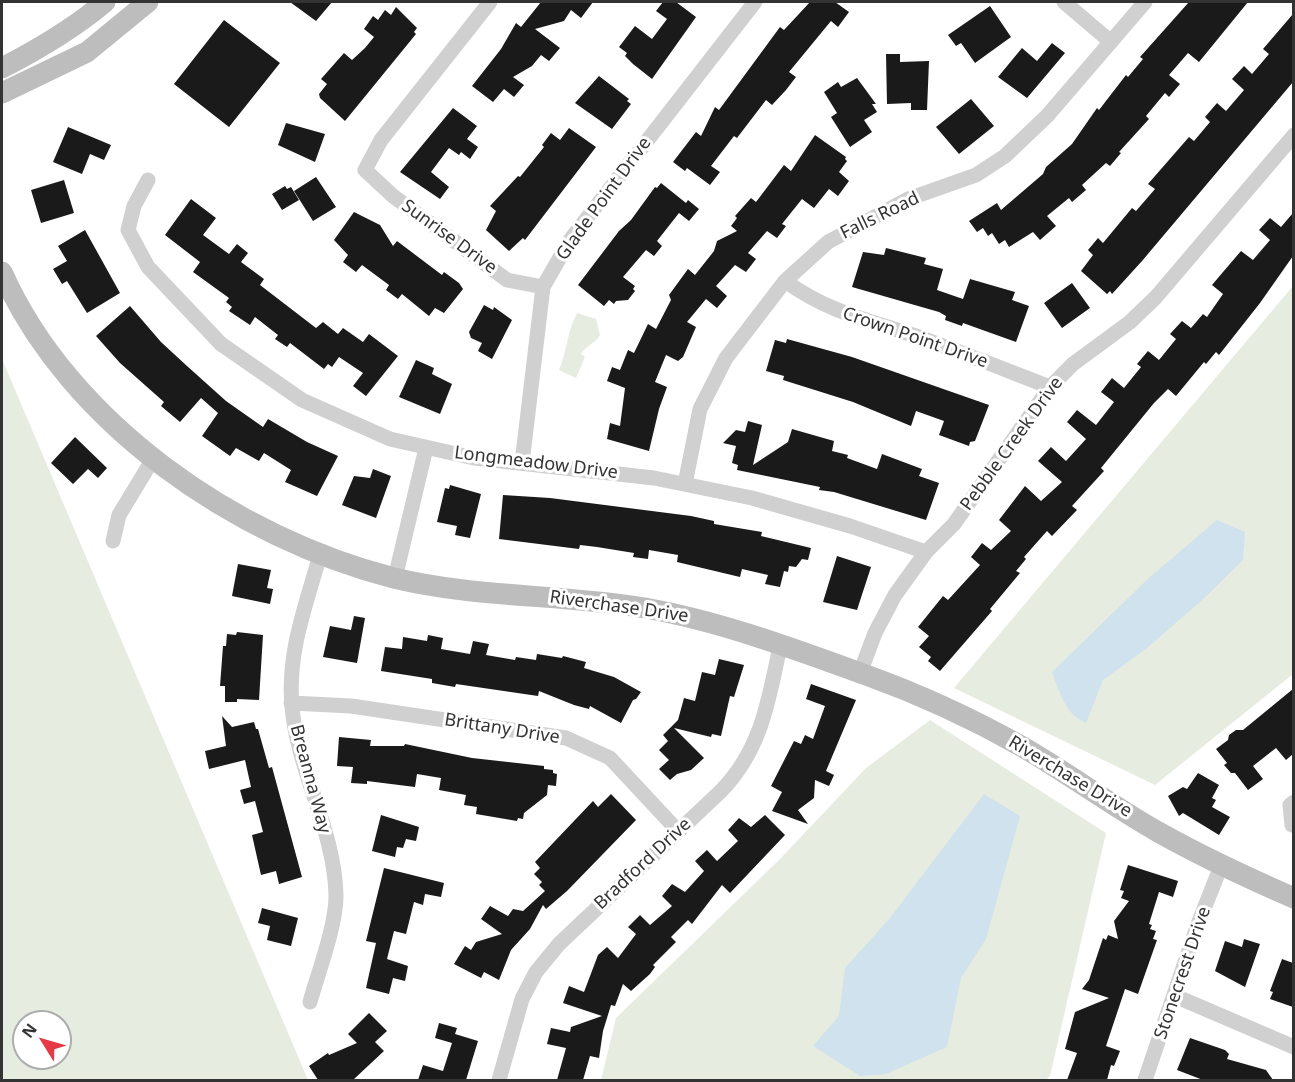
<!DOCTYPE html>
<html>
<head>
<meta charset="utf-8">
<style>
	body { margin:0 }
	#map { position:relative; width:1295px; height:1082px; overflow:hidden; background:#fff; font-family:"Noto Sans",sans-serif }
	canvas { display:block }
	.frame { position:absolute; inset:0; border:3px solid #333; pointer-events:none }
	.north { position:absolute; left:12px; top:1010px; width:60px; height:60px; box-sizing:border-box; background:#fff; border:2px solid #adadad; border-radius:50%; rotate:307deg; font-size:16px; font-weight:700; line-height:24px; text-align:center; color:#333 }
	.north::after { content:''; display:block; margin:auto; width:21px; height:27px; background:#e63946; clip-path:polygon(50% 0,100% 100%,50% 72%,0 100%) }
</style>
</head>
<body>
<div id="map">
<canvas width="1295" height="1082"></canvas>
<div class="frame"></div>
<div class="north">N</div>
</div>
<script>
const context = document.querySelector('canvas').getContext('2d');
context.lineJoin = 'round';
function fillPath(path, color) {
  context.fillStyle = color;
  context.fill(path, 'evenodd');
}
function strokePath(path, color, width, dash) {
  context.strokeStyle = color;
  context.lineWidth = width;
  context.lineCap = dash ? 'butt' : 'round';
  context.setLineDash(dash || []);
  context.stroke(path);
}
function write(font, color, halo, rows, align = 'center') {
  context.font = font + ' "Noto Sans",sans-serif';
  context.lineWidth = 6;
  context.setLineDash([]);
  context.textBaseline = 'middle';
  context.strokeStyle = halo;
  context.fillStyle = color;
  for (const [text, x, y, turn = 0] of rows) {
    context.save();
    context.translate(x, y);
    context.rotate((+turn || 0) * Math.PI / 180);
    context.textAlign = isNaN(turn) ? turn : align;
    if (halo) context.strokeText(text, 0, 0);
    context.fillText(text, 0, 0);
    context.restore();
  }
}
fillPath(new Path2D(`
	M1293,286V674L1155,785L954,688Z
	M577,313L596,319L600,335C595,344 586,345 581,354L585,357L576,378L559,370C567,351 567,332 577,313Z
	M2,359L308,1080H4L2,1074ZM24,1022H60V1058H24Z
	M930,720L1106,833L1050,1076L1046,1080H601L616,1018L781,858L866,768Z`), '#e6ecdf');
fillPath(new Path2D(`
	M1217,520L1245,532L1243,560L1202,600L1147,648L1103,680L1086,723C1065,714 1060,693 1052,672L1150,577Z
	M984,794L1020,816L986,939L961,978L947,1047L886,1074L860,1076L813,1046L839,1016L845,968L890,918Z`), '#cfe2ee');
fillPath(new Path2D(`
	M290,2H332L316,21Z
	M541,2H593L581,18L571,10L564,21L535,29L560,48L549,61L541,55L532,66L513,77L524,85L514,97L504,89L493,102L472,86L501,49L516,23L521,27Z
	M663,2H676L696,17L652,79L633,64L625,56L627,53L619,47L635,26L652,39L667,19L656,11Z
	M810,2H835L849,12L838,27L831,21L789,72L796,77L786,90L772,105L766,100L737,138L734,136L711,166L720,172L710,185L687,168L685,171L673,162L696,132L701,136L715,107L719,110L780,27L784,30Z
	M1189,2H1248L1199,62L1188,53L1169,75L1180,84L1169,97L1165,93L1146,116L1149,119L1119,152L1121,153L1110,166L1106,163L1082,185L1086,190L1072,202L1069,198L1047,216L1056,226L1040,240L1033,232L1009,247L1005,240L999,244L992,233L988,236L983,228L977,232L969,221L997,203L1001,210L1043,174L1046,167L1072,144L1097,108L1099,110L1126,75L1128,77L1143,59L1140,57Z
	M990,6L1011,37L975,63L961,43L956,46L948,35Z
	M396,7L417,28L414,32L416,34L345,121L320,98L319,94L327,84L321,79L344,53L352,60L365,48L374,37L364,29L373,16L378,20L385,10L391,15Z
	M1293,14V82L1142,261L1112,294L1110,291L1107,294L1081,271L1093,255L1088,250L1098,238L1103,243L1132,208L1136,211L1155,189L1148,184L1189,137L1194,141L1210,122L1205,117L1217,103L1226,111L1244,90L1232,79L1244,66L1252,74L1269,54L1263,49Z
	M224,20L280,63L229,127L174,84Z
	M1052,43L1065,53L1027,98L998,77L1022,48L1037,61Z
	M886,54H900V62L929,61L927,110H911V103L887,104Z
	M599,76L629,99L627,101L631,104L612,129L575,103Z
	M857,78L876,104H872L877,112L864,120L872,132L850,147L831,117L837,113L824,92L838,82L841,87Z
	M971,99L994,126L959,154L936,127Z
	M453,108L477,126L467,139L478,147L470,159L461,152L459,155L449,148L431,172L449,187L440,199L400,172Z
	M286,123L325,134L315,162L278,145Z
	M68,127L111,145L104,160L90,154L82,174L53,162Z
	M569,128L596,147L525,240L523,238L509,251L486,230L496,211L490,206L518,176L520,177L544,147L542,145L551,133L560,140Z
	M815,135L846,157L845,159L847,161L839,172L849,181L838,196L829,189L814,208L802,199L782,224L786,226L777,238L767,231L748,253L756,259L746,272L735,265L716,286L727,296L717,308L706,299L687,322L696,327L683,357L678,361L666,355L655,382L667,387L659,409L649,451L607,439L610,423L620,426L625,388L607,381L612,367L620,370L628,350L634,353L648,324L656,329L671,300L669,295L688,269L695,275L714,251L717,241L737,231L731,226L737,218L735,216L751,198L756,202L784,165L791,171Z
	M316,177L336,207L313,221L294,191Z
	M64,180L74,213L41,223L31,190Z
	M661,183L686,203L688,200L699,209L689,221L679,213L657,241L662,246L654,256L646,250L623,277L635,286L633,289L635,291L628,300L616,301L614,304L609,300L604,306L578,285L619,231L631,220L655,187L657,188Z
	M285,186L287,189L291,187L299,200L282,210L272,194Z
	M191,199L216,218L203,235L229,254L237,244L248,253L241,262L264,279L260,285L316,328L323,322L338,334L343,328L363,342L369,334L398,356L366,396L353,386L363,373L339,357L332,367L328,364L324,369L290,343L287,347L275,339L278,335L255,317L250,325L229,311L232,307L226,302L229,298L193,272L200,262L165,235Z
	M354,212L380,225L393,246L397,241L442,275L444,272L459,283L463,289L444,313L435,308L429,316L402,294L398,299L386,290L389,285L362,265L356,272L343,262L348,255L334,240Z
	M1293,213V256L1260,303L1219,355L1216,352L1206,364L1204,362L1176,396L1168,389L1154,403L1101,468L1104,471L1072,506L1077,510L1052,536L1047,531L1024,557L1026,559L1016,571L1020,573L990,609L992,611L940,671L928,661L931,657L919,647L929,636L918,627L943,596L948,600L980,565L971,557L982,543L991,550L1011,531L999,520L1025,486L1041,501L1062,482L1038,461L1051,447L1066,461L1086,439L1067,422L1077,410L1096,425L1114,402L1101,392L1112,378L1124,388L1141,367L1137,364L1148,351L1159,360L1176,339L1170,334L1182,321L1191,328L1203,314L1207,317L1223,294L1212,285L1223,272L1241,251L1253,260L1270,240L1259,230L1270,218L1281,227Z
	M85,230L120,293L87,313L67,281L62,284L53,269L67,261L58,246Z
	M886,248L926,258L924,264L943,269L937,290L963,299L970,279L1015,292L1012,300L1029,306L1016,342L963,323L962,326L945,320L946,316L939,312L852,287L863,252L884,255Z
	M1072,283L1090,308L1062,328L1044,303Z
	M484,305L493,310L494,307L512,320L492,359L478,351L482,343L471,338L469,332Z
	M130,306L161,342L187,366L226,401L263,427L268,419L307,442L338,456L317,496L285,482L291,470L264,453L259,461L236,448L230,456L202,436L218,413L201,398L180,422L161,406L164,402L120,363L96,336Z
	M787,339L852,357L989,405L975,441L970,442L969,446L939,435L944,421L916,411L911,426L853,402L783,380L784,376L766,371L775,340L786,343Z
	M416,360L434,368L432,374L452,384L440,414L399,397Z
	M748,421L762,425L753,465L788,442L792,429L834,441L832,451L848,455L847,458L877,469L882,454L922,469L919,476L939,483L926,520L834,492L819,490L820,487L737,470L738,465L732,463L736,446L723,443L736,430L745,432Z
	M75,437L107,468L98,478L88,469L73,484L51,463Z
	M373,469L391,476L376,518L342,505L354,476L370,478Z
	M450,485L481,494L470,538L455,535L457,526L437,522L445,488L449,489Z
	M503,495L550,498L691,516L714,521V524L762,532L761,536L811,548L808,560L802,559L796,567L789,566L788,572L784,571L780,587L765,584L768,575L742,569L740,577L677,562L678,555L649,550L648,559L633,557L634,553L597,547L580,545L579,549L499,539Z
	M837,556L871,567L857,610L823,602Z
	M238,564L271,570L267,588L273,589L270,604L232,596Z
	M354,616L365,618L357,663L323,657L330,626L351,630Z
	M237,632L263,635L259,700L237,699V702H225V686H220L223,646H226L227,634L236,635Z
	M428,635L443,638L441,649L470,654L473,641L489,644L486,655L515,660L516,657L536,660L537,654L562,658L563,656L586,662L584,668L614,677L641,692L636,699L633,700L621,723L590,706L589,709L574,705L539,691L538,696L456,684L455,687L432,683V679L381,671L385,647L402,649L403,637L427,641Z
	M719,659L744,665L734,697L730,696L721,736L712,734L711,737L674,728L704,758L691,770L677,774L670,780L659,769L669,760L659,750L668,741L663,735L678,720L684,698L695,701L702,672L715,675Z
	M811,684L856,700L826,771L834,775L829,786L815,780L814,798L798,810L808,824L772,811L782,792L771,786L794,741L801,744L805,735L813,739L825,706L806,699Z
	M1293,689V754L1286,760L1276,748L1253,766L1263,779L1248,790L1235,773H1231L1224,765L1227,763L1216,749L1228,740L1229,735L1236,730H1243Z
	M222,716L232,727L254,722L256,729H258L269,768L272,767L302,877L279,884L276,871L261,875L252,835L263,832L255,801L244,804L240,790L251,787L245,760L209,769L205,751L226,746Z
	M339,737L371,740L370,746H404L405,744L472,758L544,766V769L553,770V773L557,774L556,786L548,785L547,795L524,813L523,819L518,818L517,821L476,814L477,807L464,805L466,795L439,790L441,778L417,774L415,787L367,781V784L351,783L353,767L337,766Z
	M1198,773L1219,785L1212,798L1216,800L1212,807L1230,817L1219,835L1183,813L1179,816L1168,796L1183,787L1187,789Z
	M611,794L636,820L567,891L546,909L543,905L530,929L511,950L499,980L484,972L481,978L454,964L465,946L471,950L476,942L502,934L481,919L490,906L508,916L513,909L523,911L545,891L539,885L542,882L534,874L540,868L535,862L593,801L598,807Z
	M381,815L419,827L416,841L406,839L403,848L397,847L395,857L372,851Z
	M765,815L785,835L730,893L722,885L692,924L688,920L671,937L676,942L653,965L655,967L650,974L631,991L623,984L615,1006L611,1005L603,1031L599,1058L590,1056L583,1080H557L566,1048L547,1044L551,1028L570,1032L571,1027L602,1016L563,1003L569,986L584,992L598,955L607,947L618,958L636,934L628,927L640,915L650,925L672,906L662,896L672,884L685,892L704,871L695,861L707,850L717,861L738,841L728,830L739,818L751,827Z
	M1128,865L1178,881L1173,897L1159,892L1149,924L1152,925L1150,929L1156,931L1153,939L1157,940L1138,994L1125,989L1106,1046L1120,1051L1114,1066L1111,1065L1107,1080H1067L1077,1053L1065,1049L1075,1012L1109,998L1082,989L1089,980L1103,938L1106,940L1108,935L1118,939L1114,921L1129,901L1121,898L1124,891L1120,890Z
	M384,868L444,883L441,897L425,894L423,905L414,902L406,934L394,931L387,959L408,966L405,981L393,978L389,994L366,988L376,943L366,941Z
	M262,908L298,918L291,946L267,940L270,926L258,923Z
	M1244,939L1260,944L1245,987L1215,971L1225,941L1242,947Z
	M1282,959L1293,963V1007L1270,999L1273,992L1270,991Z
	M369,1013L387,1031L375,1042L384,1051L353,1080H318L309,1066L328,1053L329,1055L357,1043L348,1034Z
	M439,1023L457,1028L455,1034L478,1041L466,1080H418L423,1065L443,1071L452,1043L435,1038Z
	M1190,1038L1225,1050L1229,1054L1227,1059L1266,1070L1273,1080H1203L1177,1070Z`), '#1a1a1a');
strokePath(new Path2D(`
	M490,2L381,140L365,170L393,196L507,280L543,287
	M1064,2L1111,42
	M148,180L134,206L128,230L148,267L221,344L302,400L390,439L474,458L654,478L752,498L850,526L926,552
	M785,281C828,312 867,320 916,336C961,352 1006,370 1050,387
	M522,463L543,287L570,240L755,2
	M685,484L700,409L726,358L785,281L828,242L908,199L976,175L1005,156L1047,116L1145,2
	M113,541L119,515L153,459
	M395,578L426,448
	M860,673L875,633L895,595L926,552L954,524L1050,387L1073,364L1130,322L1156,297L1294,135
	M291,703L351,706L566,738L610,758L678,831
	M1292,825L1290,805L1294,802
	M1175,996L1294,1047
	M310,1002C318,973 336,926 336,896C335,830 297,771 292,706C287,653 306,605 320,555
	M499,1080L522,999L536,972L559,944L721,791C761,750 769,700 780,646
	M1145,1080L1198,924L1221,866`), '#d0d0d0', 15);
strokePath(new Path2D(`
	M2,68C39,49 73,29 105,2
	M2,93L87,52L148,2
	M2,272C69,423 236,538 394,578C476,598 562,594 645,608C719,621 795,649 866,675C919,694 971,718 1021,746C1068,773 1112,806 1160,833C1203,857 1248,878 1294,898`), '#bdbdbd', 21);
write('18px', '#333', '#fff', [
	["Glade Point Drive",604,199,-54],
	["Falls Road",880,216,-26],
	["Sunrise Drive",449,237,36],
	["Crown Point Drive",915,338,19],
	["Pebble Creek Drive",1012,444,-54],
	["Longmeadow Drive",536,463,7],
	["Riverchase Drive",619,607,8],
	["Brittany Drive",502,729,9],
	["Riverchase Drive",1070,777,31],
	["Breanna Way",310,779,75],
	["Bradford Drive",643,864,-43],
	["Stonecrest Drive",1183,973,-71]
]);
</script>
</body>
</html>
